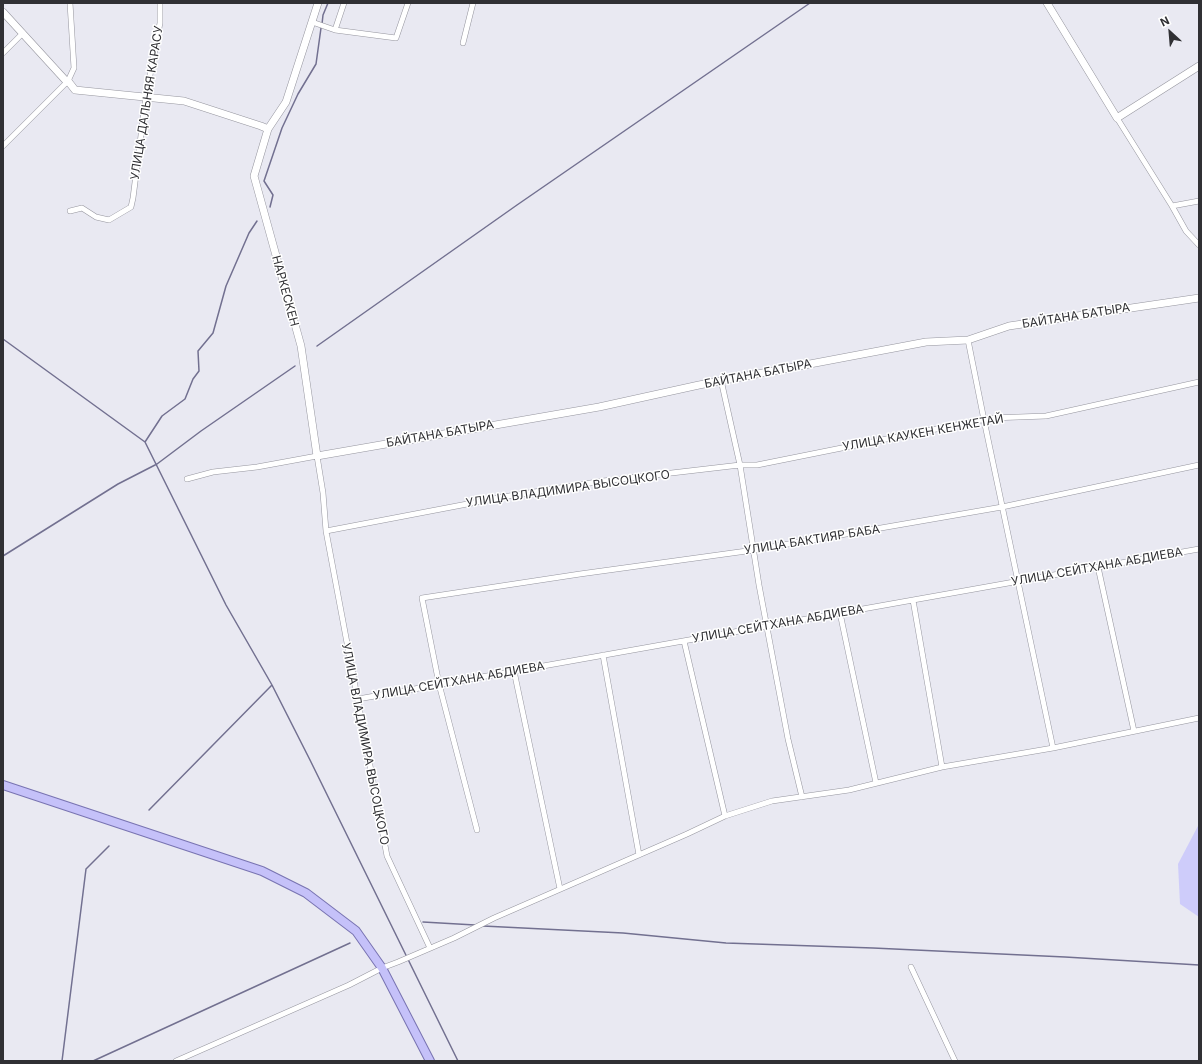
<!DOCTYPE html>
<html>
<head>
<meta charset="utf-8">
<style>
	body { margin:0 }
	#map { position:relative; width:1202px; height:1064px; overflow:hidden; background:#e9e9f2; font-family:Inter,sans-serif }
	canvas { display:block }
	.frame { position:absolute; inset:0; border:4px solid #303034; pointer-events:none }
	.north { position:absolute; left:1150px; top:12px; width:40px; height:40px; -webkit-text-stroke:3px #fff; paint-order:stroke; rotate:334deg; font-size:11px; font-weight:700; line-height:16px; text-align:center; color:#303034 }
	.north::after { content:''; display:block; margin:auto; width:14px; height:18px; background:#303034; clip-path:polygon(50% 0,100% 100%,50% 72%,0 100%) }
</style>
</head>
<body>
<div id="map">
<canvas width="1202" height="1064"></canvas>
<div class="frame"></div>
<div class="north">N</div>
</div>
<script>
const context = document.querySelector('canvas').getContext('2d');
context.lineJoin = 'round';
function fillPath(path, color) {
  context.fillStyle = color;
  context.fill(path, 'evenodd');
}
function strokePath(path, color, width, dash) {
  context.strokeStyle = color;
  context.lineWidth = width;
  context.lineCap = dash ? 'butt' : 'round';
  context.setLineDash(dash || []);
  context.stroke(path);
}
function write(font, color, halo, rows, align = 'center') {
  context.font = font + ' Inter,sans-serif';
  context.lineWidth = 3;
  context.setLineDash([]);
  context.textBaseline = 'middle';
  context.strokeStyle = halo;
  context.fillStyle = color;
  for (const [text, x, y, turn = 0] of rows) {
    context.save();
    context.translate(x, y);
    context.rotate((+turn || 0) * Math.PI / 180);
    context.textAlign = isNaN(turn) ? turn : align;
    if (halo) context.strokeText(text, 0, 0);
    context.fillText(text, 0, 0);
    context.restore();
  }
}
fillPath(new Path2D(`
	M1199,824V917L1180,904L1178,864Z`), '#ceccfa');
strokePath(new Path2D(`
	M322,24L323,15L328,3
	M270,207L273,195L264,181L282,128L298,94L316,64L321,28
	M3,339L145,442L226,605L272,685L310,760L458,1061
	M317,346L517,205L810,3
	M145,442L162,416L185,399L193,379L199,371L198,351L213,333L226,286L249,233L257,221
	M3,556L118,484L157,464L201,431L295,366
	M149,810L272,685
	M423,922L475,925
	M483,926L623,933L726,943L873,948L1065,957L1199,965
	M62,1061L86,869L109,846
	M93,1061L350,943`), '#727090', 1.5);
const minor = new Path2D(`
	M312,22L335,30L396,38L408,3
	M335,30L344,3
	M463,43L473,3
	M3,53L23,33
	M68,81L74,68L70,3
	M1117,118L1172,206L1199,201
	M3,146L67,82
	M1172,206L1186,231L1199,245
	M70,211L82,208L96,217L109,220L131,207L133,198L146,96L160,23V3
	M968,340L984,420L1053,748
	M721,380L740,465L759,585L788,739L802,797
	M187,479L213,472L257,467L317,456L323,493L326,531L387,856L430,948
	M326,531L509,496L603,481L740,465H757L991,418L1046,416L1199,382
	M1098,567L1134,731
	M913,600L942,767
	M840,613L876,783
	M684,641L725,816
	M603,655L639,855
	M514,671L560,889
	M358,699L1199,549
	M477,830L439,684L422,598L580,574L754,550L1002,507L1199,465
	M911,967L955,1061
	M176,1061L349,985L382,968L398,962L454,938L494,918L687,834L725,816L772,801L849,790L942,767L1053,748L1199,718`);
const tertiary = new Path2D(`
	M318,3L286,102L268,129L254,176L301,346L317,456L599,407L699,385L926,342L968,340L1009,326L1199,298
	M1047,3L1117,118L1199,66
	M3,12L67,82L68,81L75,90L184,101L261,126L268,129`);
const primary = new Path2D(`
	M3,785L262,871L306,893L356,931L382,968L430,1061`);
strokePath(minor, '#95959e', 6);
strokePath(tertiary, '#95959e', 8);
strokePath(primary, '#7873b1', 10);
strokePath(minor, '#fff', 5);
strokePath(tertiary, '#fff', 7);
strokePath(primary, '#c5c1f9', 8);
write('12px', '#303034', '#fff', [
	["УЛИЦА ДАЛЬНЯЯ КАРАСУ",147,103,-81],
	["НАРКЕСКЕН",285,291,75],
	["БАЙТАНА БАТЫРА",1076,316,-9],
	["БАЙТАНА БАТЫРА",758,374,-11],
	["УЛИЦА КАУКЕН КЕНЖЕТАЙ",923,433,-10],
	["БАЙТАНА БАТЫРА",440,434,-10],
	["УЛИЦА ВЛАДИМИРА ВЫСОЦКОГО",568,489,-8],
	["УЛИЦА БАКТИЯР БАБА",812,540,-9],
	["УЛИЦА СЕЙТХАНА АБДИЕВА",1097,567,-10],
	["УЛИЦА СЕЙТХАНА АБДИЕВА",778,624,-10],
	["УЛИЦА СЕЙТХАНА АБДИЕВА",459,681,-10],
	["УЛИЦА ВЛАДИМИРА ВЫСОЦКОГО",365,744,79]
]);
</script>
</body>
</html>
